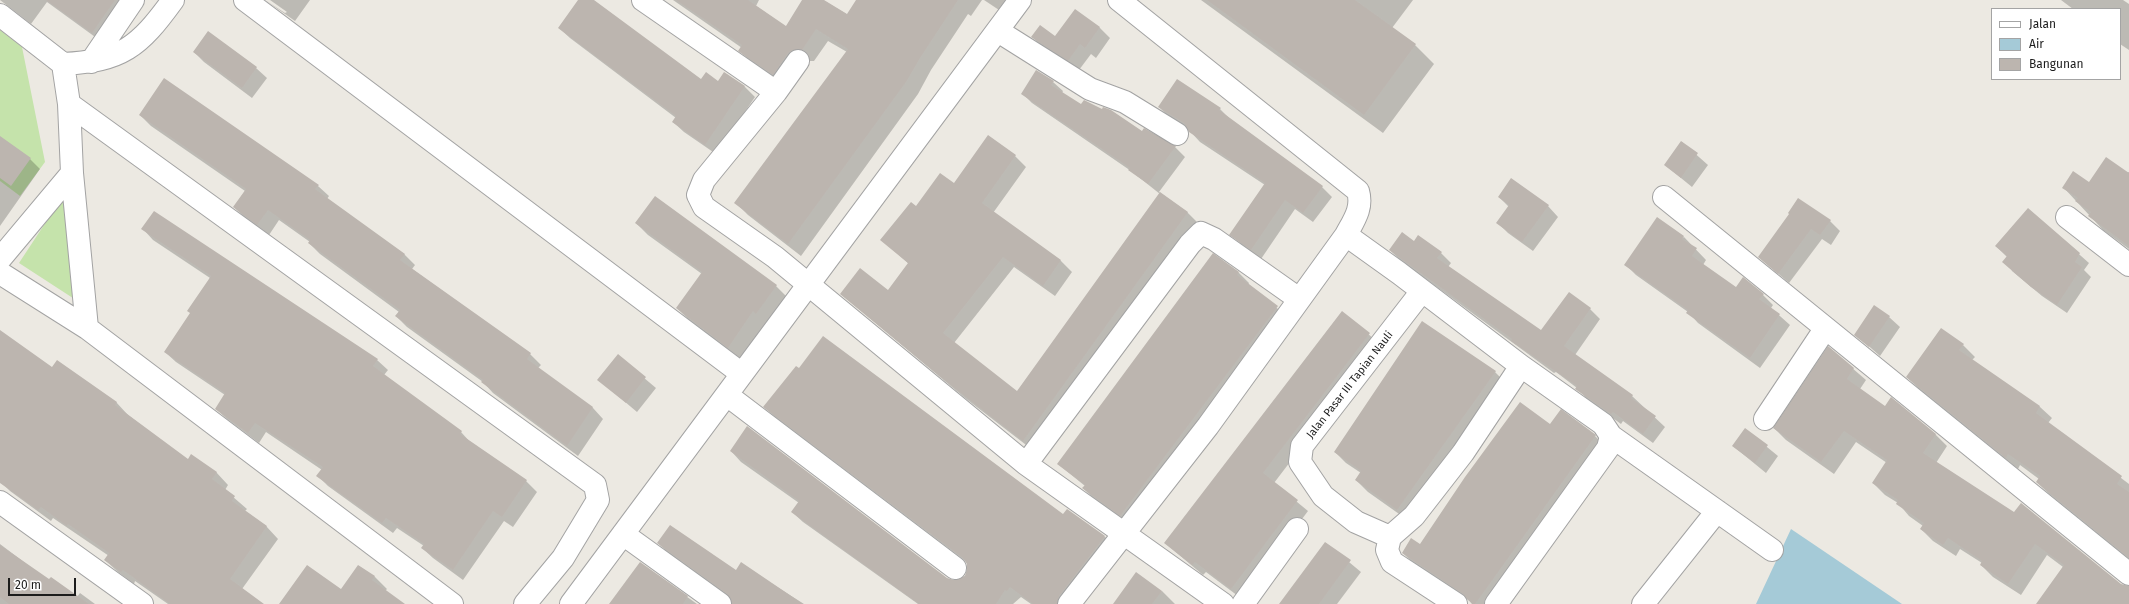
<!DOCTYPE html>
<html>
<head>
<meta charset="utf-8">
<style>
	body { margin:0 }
	#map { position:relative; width:2129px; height:604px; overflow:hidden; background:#ece9e2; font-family:"Fira Sans",sans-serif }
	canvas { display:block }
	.legend { position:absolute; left:1991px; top:8px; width:130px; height:72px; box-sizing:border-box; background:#fff; border:1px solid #a4a4a4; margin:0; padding:5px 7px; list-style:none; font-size:12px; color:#1c1c1c }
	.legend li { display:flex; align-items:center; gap:8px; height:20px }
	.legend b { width:20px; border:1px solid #a4a4a4 }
	.scale { position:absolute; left:8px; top:578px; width:68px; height:18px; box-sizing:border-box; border:2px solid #1c1c1c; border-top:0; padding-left:5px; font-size:12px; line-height:14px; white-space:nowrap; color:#1c1c1c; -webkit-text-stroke:3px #fff; paint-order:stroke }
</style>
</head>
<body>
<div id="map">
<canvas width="2129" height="604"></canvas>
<ul class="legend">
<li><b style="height:5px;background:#fff"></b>Jalan</li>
<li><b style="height:11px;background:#a5cad7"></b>Air</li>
<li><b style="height:11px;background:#bcb5af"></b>Bangunan</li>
</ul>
<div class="scale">20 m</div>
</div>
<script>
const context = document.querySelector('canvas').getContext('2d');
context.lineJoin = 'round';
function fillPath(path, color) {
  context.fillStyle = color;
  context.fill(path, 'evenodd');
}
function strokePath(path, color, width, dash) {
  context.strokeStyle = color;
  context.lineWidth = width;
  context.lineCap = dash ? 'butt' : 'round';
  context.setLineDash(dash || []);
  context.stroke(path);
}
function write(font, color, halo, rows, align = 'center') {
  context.font = font + ' "Fira Sans",sans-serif';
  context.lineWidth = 3;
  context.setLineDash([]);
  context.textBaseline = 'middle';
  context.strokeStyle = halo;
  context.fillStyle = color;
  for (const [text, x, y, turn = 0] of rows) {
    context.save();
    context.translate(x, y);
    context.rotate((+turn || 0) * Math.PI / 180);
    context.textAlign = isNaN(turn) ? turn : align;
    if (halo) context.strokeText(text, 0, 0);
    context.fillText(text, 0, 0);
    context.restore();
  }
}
fillPath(new Path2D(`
	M0,30L22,47L45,162L20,196L0,181Z
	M69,187L79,302L19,263Z`), '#c5e3ab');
fillPath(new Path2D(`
	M1791,529L1902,604H1756Z`), '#a5cad7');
fillPath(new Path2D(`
	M0,0H133L102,42L47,2L31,24Z
	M265,0L285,13L287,12L270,0H310L295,21Z
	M580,0H593L701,81L719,82L725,73L745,87L755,97L716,154L684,132L673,122L676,118L570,38L559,28Z
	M673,0H759L756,6L786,27L803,0H823L848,15L858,0H982L971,16L968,14L931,70L918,94L801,256L748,215L736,203L847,52L828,41L814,61H805L785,86L752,63L740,51L742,48Z
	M984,0H1019L1008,16Z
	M1201,0H1413L1392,28L1415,45L1434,64L1383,133Z
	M2061,0H2123L2129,4V50L2120,44V9H2073Z
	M1075,11L1100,28L1110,38L1096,58L1091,54L1079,70L1043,47L1032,37H1055Z
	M208,33L256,68L267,78L252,98L204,62L194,52Z
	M1177,81L1220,109L1230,119L1322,187L1332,197L1313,222L1295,209L1261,259L1241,244L1231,234L1265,185L1200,142L1188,129L1169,117L1159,107Z
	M1053,82L1063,91L1062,93L1081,106L1142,132L1144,129L1175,147L1185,157L1159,192L1187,212L1198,223L1034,451L965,398L841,294L888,291L909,264L882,240L916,207L954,184L988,137L1015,156L1026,167L993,213L1061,261L1072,272L1055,296L1014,267L954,343L1017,392L1160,194L1131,171L1032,103L1023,94Z
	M140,115L318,186L329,196L327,199L404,254L415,265L412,269L530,354L541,365L538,368L593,408L603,419L578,456L493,393L483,382L407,327L396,316L399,312L320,254L309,243L310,242L279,220L269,235L245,218L234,207L245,191L151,126Z
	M0,137L30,159L40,169L0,226Z
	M1682,142L1708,165L1692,187L1665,165Z
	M2129,172V249L2103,230L2064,188L2089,183Z
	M1499,197L1548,206L1558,217L1533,251L1508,233L1498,223L1509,207Z
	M2028,209L2089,263L2084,270L2091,277L2067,313L2042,296L2012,271L2007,257L1996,246Z
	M1791,214L1830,221L1840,231L1831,245L1822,239L1789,283L1759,257Z
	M636,223L776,286L788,298L769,325L766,323L740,359L689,320L677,308L702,274L648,235Z
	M143,229L377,360L388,370L384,375L461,432L471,443L526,481L537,492L513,527L504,521L463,580L433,558L422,548L424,546L397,528L393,533L328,486L318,476L322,470L266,432L259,443L227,419L216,409L225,395L176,362L165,352L191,313L210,278L153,240Z
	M1684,237L1706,260L1703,265L1736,289L1763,295L1773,305L1771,308L1790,325L1760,368L1698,323L1688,312L1636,275L1625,264Z
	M1414,242L1441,253L1451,263L1448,267L1541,331L1590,309L1600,319L1575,355L1632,396L1665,427L1653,443L1623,421L1621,424L1587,399L1577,388L1556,372L1554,373L1400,260L1390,250Z
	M1213,255L1239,273L1249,283L1248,285L1288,317L1131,525L1094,499L1083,488L1085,486L1058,464Z
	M1342,312L1380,344L1274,483L1308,511L1242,599L1206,572L1203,575L1165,543Z
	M1889,317L1900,327L1880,356L1855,334Z
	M0,331L52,368L116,402L128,415L188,461L216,472L228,485L225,490L247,509L245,511L266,526L278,539L242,589L263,604H168L135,581L134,584L118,572L105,560L109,556L53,518L51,521L10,491L0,481Z
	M1963,345L1975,357L1972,360L2040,407L2052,418L2048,423L2129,484V559L2049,494L2037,482L2039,479L2020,465L2018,469L1919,389L1907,377Z
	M1829,348L1866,380L1860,389L1885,407L1935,434L1947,446L1936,463L2121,585L2129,586V604H2038L2063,567L2047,555L2021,595L1993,577L1981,565L1982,563L1960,549L1956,556L1933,541L1921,529L1923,526L1909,516L1898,503L1885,495L1873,483L1887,463L1856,442L1834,474L1786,440L1774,428Z
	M618,356L656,388L637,412L599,380Z
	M1495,372L1506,383L1409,521L1368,492L1356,480L1361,473L1346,463L1335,452Z
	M764,407L1064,515L1067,510L1105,537L1115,547L1072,604H1031L1021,597L1013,604H918L803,522L792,512L799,503L741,462L731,451L947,579L953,581L965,576L968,570V563L775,417Z
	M1745,429L1778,456L1766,473L1733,446Z
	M1595,436L1606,447L1494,604H1474L1415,565L1403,553L1421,545Z
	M658,543L736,572L741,564L804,604H733L731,599L672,557Z
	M1326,543L1361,572L1337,604H1280Z
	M0,544L49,581L77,597L80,593L95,604H0Z
	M640,563L697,604H612Z
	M359,566L375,577L387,589L385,591L404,604H280L341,591Z
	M1162,591L1175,604H1114Z`), '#0003');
fillPath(new Path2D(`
	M46,0H115L92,33Z
	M578,0H594L701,79L706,72L718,81L724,72L745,86L705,145L672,122L676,116L558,28Z
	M676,0H748L786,26L802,0H824L847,14L856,0H958L920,58L906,82L788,244L734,203L848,49L816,29L802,50H793L788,53L773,75L738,51L742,45Z
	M1207,0H1355L1416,44L1364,115Z
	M1075,9L1100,27L1085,48L1080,44L1068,61L1031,37L1040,25L1055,36Z
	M208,31L257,67L242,88L193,52Z
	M1036,70L1054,81L1051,85L1081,104L1084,100L1102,109L1103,107L1111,110L1142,131L1144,128L1176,146L1148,184L1128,170L1130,168L1021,94Z
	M164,78L319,185L315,189L405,254L400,260L531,353L527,359L593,407L567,446L481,382L483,380L395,316L400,310L308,243L310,240L268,210L257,225L233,207L246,189L139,115Z
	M1177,79L1221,108L1219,110L1323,186L1303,213L1285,200L1251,250L1229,235L1265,183L1189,132L1184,123L1158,107Z
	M988,135L1016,155L982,203L1061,260L1043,286L1003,257L943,333L1017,391L1160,192L1188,212L1023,441L953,387L840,294L860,268L888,290L908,263L880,240L911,202L916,206L940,173L954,183Z
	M0,136L31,158L11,186L0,178Z
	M1681,141L1698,153L1681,178L1664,165Z
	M2106,157L2129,173V246L2088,216L2091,212L2075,201L2078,198L2062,188L2073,171L2089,182Z
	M1511,178L1549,205L1522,242L1496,223L1509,205L1498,197Z
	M655,196L777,285L756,314L753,311L728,348L676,308L702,272L635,223Z
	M1798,198L1831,220L1820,235L1811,229L1778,274L1758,257L1789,214L1788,213Z
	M2028,208L2080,253L2075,262L2082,267L2057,305L2031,287L2002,262L2007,256L1995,246Z
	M154,211L378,359L373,366L462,431L460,434L527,480L502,517L493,511L453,570L421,548L424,544L386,518L382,523L316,476L323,467L255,423L248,433L215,409L225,393L164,352L190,313L187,311L211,276L141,229Z
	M1657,217L1684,236L1682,239L1697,248L1692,256L1736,287L1743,277L1764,294L1759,299L1780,314L1750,358L1686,313L1688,310L1624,265Z
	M1402,232L1414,241L1418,235L1442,252L1437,258L1541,330L1569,292L1591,308L1564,346L1633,395L1631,398L1656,416L1643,434L1613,412L1611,414L1575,389L1577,386L1511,341L1512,339L1389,250Z
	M1213,253L1239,272L1237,275L1278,306L1120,516L1082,488L1085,485L1057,464Z
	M1874,305L1890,316L1869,347L1854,335Z
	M1342,311L1370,333L1263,473L1298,500L1231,589L1195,562L1192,565L1164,543Z
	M1422,321L1496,371L1397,510L1355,480L1361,471L1334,452Z
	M1941,328L1964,344L1959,350L2040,406L2036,413L2122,476L2117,484L2129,492V558L2036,482L2040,476L2008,454L2006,458L1906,377Z
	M0,330L52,367L57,360L117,402L115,405L188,459L191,454L217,472L212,479L235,496L232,501L267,526L230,579L264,604H170L123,570L121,572L104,560L109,553L68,524L67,526L41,507L38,510L0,483Z
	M823,336L1063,514L1067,509L1105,536L1059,596L1057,604H1033L1010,587L1007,591L1005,590L996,604H919L791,512L799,501L730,451L747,426L947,578L954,580L965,576L967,569V564L963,558L763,407L796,366L799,368Z
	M1828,346L1854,368L1847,379L1885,406L1891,397L1936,434L1923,453L2014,512L2021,503L2121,584L2129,586V604H2036L2064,565L2035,544L2008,584L1980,565L1982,561L1948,538L1943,545L1920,529L1924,523L1896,504L1898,500L1872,483L1887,460L1844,431L1821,462L1773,428Z
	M618,354L646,377L626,403L597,380Z
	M1520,402L1550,424L1561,409L1596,435L1491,582L1475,604H1472L1463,594L1402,553L1411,538L1420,544L1465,477Z
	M1745,428L1768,445L1755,463L1732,446Z
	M670,525L736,570L741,562L803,604H732L727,594L657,543Z
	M1325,542L1351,560L1319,604H1279Z
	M0,545L49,579L51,577L89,604H9L0,597Z
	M640,562L688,596L683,604H609Z
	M307,565L341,589L358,565L375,576L372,580L405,604H279Z
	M1136,572L1162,591L1152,604H1113Z`), '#bcb5af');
const minor = new Path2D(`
	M245,0L742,374
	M643,0L776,92
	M1119,0L1358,191C1363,208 1354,220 1346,235
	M0,15L63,64C122,61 139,47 173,0
	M998,31L1090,89L1125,102L1177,134
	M798,61L776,92L704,180L698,195L704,207L775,257L1026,464L1223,604
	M91,62L133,0
	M63,64L69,104L72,173L87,328L452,604
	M69,104L595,485L598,500L563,558L525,604
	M1664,197L2129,574
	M2067,217L2129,265
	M0,259L72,173
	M0,273L87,328
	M727,395L955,568
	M1765,419L1825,329
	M1611,436L1772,550
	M1026,464L1190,244L1201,233L1214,239L1299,299
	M0,502L142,604
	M623,534L720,604
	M1390,537L1356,522L1323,496L1300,462L1302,446L1422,291
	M571,604L1020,0
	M1069,604L1208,426L1346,235L1399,273L1521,366L1603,424L1611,436L1608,448L1496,604
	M1243,604L1297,529
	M1456,604L1392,562L1387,550L1390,537L1414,516L1463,453L1521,366
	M1643,604L1717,511`);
strokePath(minor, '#a3a3a3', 24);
strokePath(minor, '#fff', 22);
write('11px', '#1c1c1c', '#fff', [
	["Jalan Pasar III Tapian Nauli",1350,385,-52]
]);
</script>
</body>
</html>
